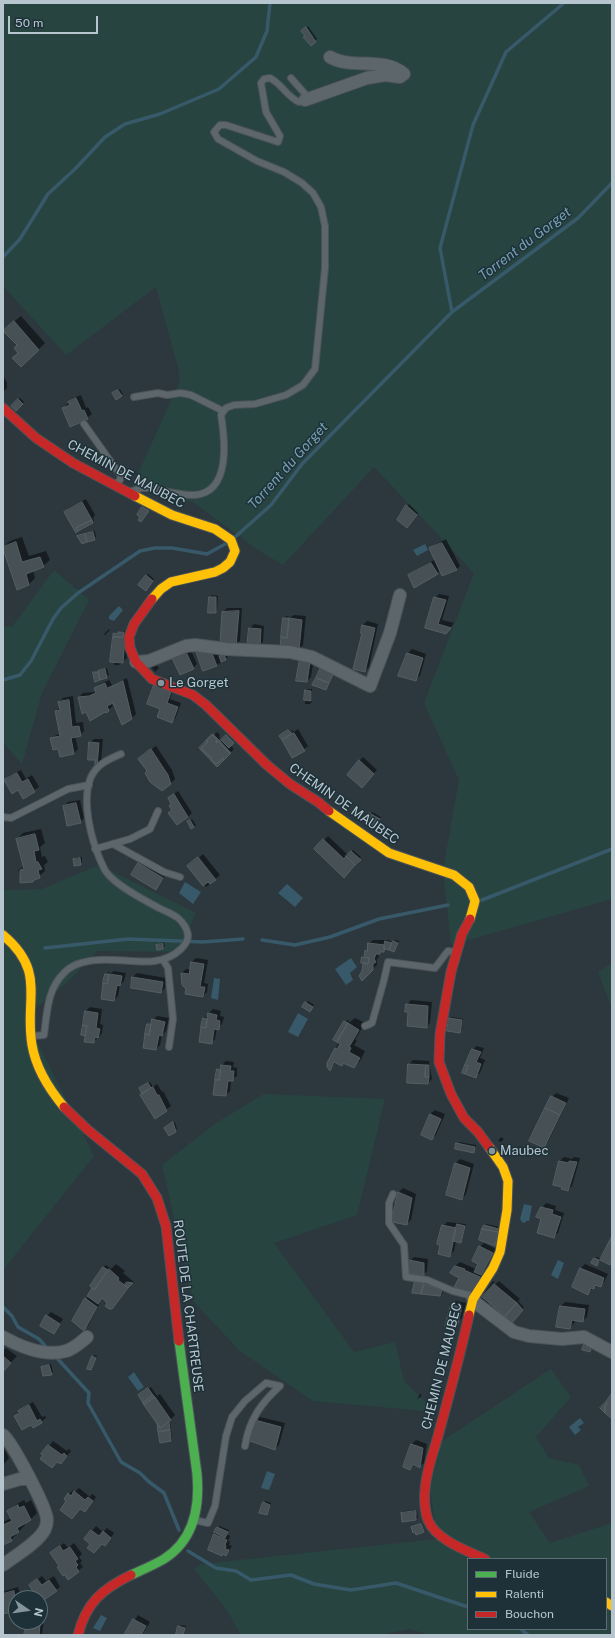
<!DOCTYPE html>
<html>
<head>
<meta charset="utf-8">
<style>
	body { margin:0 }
	#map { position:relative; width:615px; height:1638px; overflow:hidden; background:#2c383e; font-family:"Public Sans",sans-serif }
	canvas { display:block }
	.frame { position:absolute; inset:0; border:4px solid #b7c6ce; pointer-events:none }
	.legend { position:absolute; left:467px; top:1558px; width:140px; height:72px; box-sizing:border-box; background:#1e3139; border:1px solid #5b6d75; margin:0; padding:5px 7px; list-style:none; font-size:12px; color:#b7c6ce }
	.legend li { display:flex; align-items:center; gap:8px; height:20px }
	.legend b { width:20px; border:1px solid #5b6d75 }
	.north { position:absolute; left:8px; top:1590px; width:40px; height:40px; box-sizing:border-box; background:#1e3139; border:1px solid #5b6d75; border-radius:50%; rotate:103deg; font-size:11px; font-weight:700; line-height:16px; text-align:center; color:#b7c6ce }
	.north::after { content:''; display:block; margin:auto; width:14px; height:18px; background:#86949c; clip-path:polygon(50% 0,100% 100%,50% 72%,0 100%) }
	.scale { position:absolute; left:8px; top:16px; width:90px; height:18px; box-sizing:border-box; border:2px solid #b7c6ce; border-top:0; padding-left:5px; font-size:12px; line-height:14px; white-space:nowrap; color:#b7c6ce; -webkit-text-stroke:3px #1e3139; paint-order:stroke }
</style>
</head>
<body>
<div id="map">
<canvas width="615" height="1638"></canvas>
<div class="frame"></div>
<ul class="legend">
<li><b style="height:5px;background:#4caf50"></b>Fluide</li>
<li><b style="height:5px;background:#ffc107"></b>Ralenti</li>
<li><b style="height:5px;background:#c62828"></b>Bouchon</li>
</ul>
<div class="north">N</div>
<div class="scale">50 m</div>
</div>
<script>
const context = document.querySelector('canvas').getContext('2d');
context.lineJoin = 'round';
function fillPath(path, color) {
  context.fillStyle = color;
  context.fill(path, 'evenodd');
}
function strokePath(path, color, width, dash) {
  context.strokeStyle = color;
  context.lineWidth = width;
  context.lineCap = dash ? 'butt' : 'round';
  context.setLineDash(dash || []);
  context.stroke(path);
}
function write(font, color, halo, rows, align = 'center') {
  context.font = font + ' "Public Sans",sans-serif';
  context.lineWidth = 3;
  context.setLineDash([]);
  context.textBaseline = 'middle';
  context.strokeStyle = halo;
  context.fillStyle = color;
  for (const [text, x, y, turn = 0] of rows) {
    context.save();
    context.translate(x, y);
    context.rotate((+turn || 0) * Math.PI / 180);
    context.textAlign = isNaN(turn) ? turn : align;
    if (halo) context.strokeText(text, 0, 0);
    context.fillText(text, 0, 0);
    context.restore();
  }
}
fillPath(new Path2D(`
	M3,3H612V899L451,945L443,870L459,780L424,703L474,573L374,467L283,565L258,550L193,502L131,489L180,381L179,371L156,287L66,355L3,286Z
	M54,570L89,600L42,693L22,764L3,742V626L12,627Z
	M99,865L196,913L179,952L97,951L69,981L25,1017L94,1156L3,1270V890L42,889Z
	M612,963V1009L598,972Z
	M264,1094L385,1099L357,1215L274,1243L354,1352L395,1342L404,1381L436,1412L313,1401L240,1351L193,1301L162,1165L216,1123Z
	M551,1369L571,1397L536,1437L549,1458L579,1465L589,1486L529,1512L550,1543L612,1523V1635H430L410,1629L379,1635H241L227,1610L194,1569L201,1564L437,1539L430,1488L441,1442ZM468,1559H606V1629H468Z`), '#284441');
fillPath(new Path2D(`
	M425,544L428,550L417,556L413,550Z
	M119,606L123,610L114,621L109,619V616Z
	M185,882L201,892L193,904L179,893Z
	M287,884L303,898L295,907L278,893Z
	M351,958L357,967L350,973L353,980L346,985L335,969Z
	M214,978L220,979L218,1000L211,998Z
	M298,1013L308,1019L298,1037L288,1032Z
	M524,1204L532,1206L529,1221H526L525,1223L522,1222L520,1219Z
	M558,1260L564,1263L558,1279L551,1275Z
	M134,1372L144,1387L138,1391L128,1377Z
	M580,1418L584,1423L578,1427L581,1430L575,1435L569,1427Z
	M267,1471L275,1474L269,1490L261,1488Z
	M101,1615L107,1618L100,1631L93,1628Z`), '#375969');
fillPath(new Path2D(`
	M308,26L317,39L311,45L303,31Z
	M21,316L45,343L38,350L18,345L11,324Z
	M3,376L7,382V388L3,392Z
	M120,389L123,394L121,395L115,392Z
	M81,395L86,408L88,407L92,414L87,418L63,408L73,398Z
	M20,398L24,402L16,410L12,406Z
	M86,499L95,515L93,518L94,520L93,522L65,512L69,508Z
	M409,504L418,513L409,525L398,520Z
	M95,531L96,537L94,539L78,536Z
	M22,537L29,556L46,551L50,560L43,566L33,570L35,578L29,584L3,547L10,541Z
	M446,539L460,566L456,570H441L437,574L409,576L413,572L436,559L431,549L435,545Z
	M148,574L154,579L147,588L146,575Z
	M439,594L449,596L442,620L454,623L450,628L426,627L435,598Z
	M212,595L218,596L217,610L215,612L210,597Z
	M227,608H242L240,641L235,645L223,612Z
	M294,615L306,616L303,645L299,649L284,618L286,616L291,617Z
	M367,621L378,624L369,667L365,671L363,625Z
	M254,624L264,626L263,642L259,646L250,628Z
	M109,629L110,630L105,635L104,634Z
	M121,631H125L127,658L119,665H114V634Z
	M216,647L220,657L226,653L228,657L217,665L204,670L201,648Z
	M190,648L197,664L193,668L173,658Z
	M412,649L426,654L420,676L415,680L400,675L408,653Z
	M305,655L314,658L311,677L307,681Z
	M155,663L159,668L155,672L151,667Z
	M326,663L337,669L326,689Z
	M107,668L109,675L96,680L94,673Z
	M127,678L136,714L132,718L122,723L114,702L111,703L113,706L106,712L79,697L83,693L96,692L95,689L99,685L109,680L112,685Z
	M174,688L170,699L181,703L176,717L172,722L161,709Z
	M308,689H312V702L310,704H305L306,690Z
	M73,696L76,723L83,722L84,731L80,735L75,736L78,749L74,753L59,748L52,739L56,735L61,734L56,711L60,707L59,702L63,698Z
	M291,729L294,732L298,729L308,746L293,757L280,736L289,730L291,734H293Z
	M217,732L220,735L219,737L220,739L215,744L217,745L224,738L234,749L217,765L200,748Z
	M94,739H103L101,761L96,765L90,743Z
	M156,746L172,770L175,779L171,783L148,771L143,755Z
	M363,757L377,770L361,786L359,761Z
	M21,770L26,779L32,775L39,787L23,797L18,789L5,780L9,776Z
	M178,791L192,813L188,817L173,810L172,804L169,798Z
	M80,800L84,818L80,822L64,806L68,802Z
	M372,812L381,817L377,824L366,821Z
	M192,819L196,825L192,828L188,822Z
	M41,829L45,843L40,847L42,857L45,856L48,862L44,865L45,871L33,881L21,878L18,870L25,866L17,839L23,833Z
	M328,836L348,855L353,850L361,857L348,873L316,849Z
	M203,854L220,875L206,887L189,866Z
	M76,857H82V862L81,864L74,859Z
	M143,859L167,873L156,888L132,874Z
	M373,940H388L393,942L395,940L399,941L394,951L386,948L378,955L379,957L377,959V965L362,979L363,957L368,948L369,944Z
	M164,942L165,946L163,948L157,945Z
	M196,958L208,960L204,983L208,984L207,992L203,996L188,989L182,973L186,969L191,970L192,962Z
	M114,971L126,973L124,981L120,985L118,996L114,1000L104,984L106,974L108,972L111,973Z
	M137,973L166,978L165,988L161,992L133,977Z
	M411,1000L432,1002L430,1023L426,1027L409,1011L407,1005Z
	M308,1001L314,1005L310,1011L304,1007Z
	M90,1007L102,1009L100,1024L103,1025L102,1033L94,1042L86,1035L82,1034L86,1011Z
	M213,1009L221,1011L220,1016L224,1017L222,1024L217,1028L215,1039L211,1043V1028L202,1026L203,1018L205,1017H208L209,1013Z
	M157,1016L169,1018L166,1031L162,1035L160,1045L156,1049L144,1048L148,1024L152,1023L153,1020Z
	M452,1017L463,1019L461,1030L459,1032L450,1018Z
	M355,1018L365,1023L355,1040L357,1041L354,1045L365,1051L360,1061L353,1067L344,1062L341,1065L336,1062L330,1069L328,1063L339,1042L345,1022L347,1020L350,1022Z
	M476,1046L484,1048L480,1058L485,1060L480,1073L475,1077L473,1050Z
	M413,1060L429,1061L432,1079L428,1083L408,1082L409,1064Z
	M226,1061L234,1062L233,1067L237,1068V1076L231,1080L230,1091L226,1095L218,1070L222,1068V1065Z
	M150,1082L153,1087L157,1084L162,1092L163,1091L171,1106L166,1110L143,1094L142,1087Z
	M556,1093L569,1098L548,1142L544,1146L552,1097Z
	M435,1110L445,1114L436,1135L432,1139L430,1114Z
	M175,1122L177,1129L175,1131L167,1127Z
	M501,1137L504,1139L501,1142L498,1141Z
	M459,1142L476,1145L475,1150L474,1152L457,1144Z
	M564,1157L572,1159L574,1157L580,1158L572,1186L568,1190L560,1161Z
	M460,1159L474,1164L466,1194L462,1199L456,1163Z
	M403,1188L416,1194L411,1220L406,1224L399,1192Z
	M546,1203L556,1206L555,1210L564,1213L558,1233L553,1237L543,1218L542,1208Z
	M447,1222L466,1224L462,1240L461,1242L456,1241L454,1251L450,1255L443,1226Z
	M486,1224L500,1227L499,1241L484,1226Z
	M612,1239V1261L610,1264L600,1259L597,1265L595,1258L596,1257L602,1259Z
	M484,1243L496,1249L472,1292L460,1278L455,1266L460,1262L476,1269L479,1263L480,1247Z
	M414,1257L428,1259L427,1271L423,1275L410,1261Z
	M116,1264L125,1271L123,1273L134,1282L111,1308L103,1298L99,1301L100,1302L88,1326L84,1330L73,1321L93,1288L91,1286L104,1267L106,1265L111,1269Z
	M585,1264L608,1274L604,1282L600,1286L597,1285L588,1293L573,1287L581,1268Z
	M418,1280L443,1289L442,1294L440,1295L416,1282Z
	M493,1281L495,1282L492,1285L493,1286L499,1281L520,1299L518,1301L524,1307L512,1321L490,1302L488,1304L481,1297Z
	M456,1301L466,1303L462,1318L453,1328L452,1305Z
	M565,1302L589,1305L587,1317L582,1321L575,1320L574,1323L570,1327L558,1326L561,1306Z
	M51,1312L63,1319L54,1332L47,1316Z
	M6,1348L17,1356L3,1371V1351Z
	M94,1355L97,1356L91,1369L93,1357Z
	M51,1364L53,1372L51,1374L42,1367Z
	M151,1387L157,1396L160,1394L175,1415L170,1420L172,1439L171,1440L161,1442L158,1423L141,1394Z
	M420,1394H421V1397L417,1399Z
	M33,1402L42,1417L45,1416L46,1418L33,1427L31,1423L16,1416L24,1407Z
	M260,1417L285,1423L279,1445L275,1449L260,1445L256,1421Z
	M416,1440L427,1444L424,1463L420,1466L414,1464L410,1469L404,1466L412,1444Z
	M53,1441L67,1451L69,1449L71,1451L61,1463L43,1454Z
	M3,1447L9,1458L3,1465Z
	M79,1488L90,1497L92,1494L96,1497L89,1507L80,1508L68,1501L69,1494L73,1490L75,1492Z
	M24,1500L26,1503L31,1500L37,1513L31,1519L24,1523L25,1525L11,1540L3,1544V1522L12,1518L8,1511L15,1505Z
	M265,1501L271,1503L266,1514L264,1503Z
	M417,1510L418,1518L416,1519L402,1513L404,1511Z
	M96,1526L103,1532L107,1528L114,1533L109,1540L102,1543L91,1544L85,1539Z
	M219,1526L229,1530L227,1534L230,1536L228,1541L230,1542L229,1545L232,1546L226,1555L214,1535Z
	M64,1543L68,1548L74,1543L82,1554L79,1557L82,1561L80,1563L83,1567L68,1578L51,1553Z
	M42,1576L46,1581L54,1576L60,1587L41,1601L30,1585Z
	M18,1587L21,1598H16V1610L3,1613V1593L5,1591Z
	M138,1615L150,1622L142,1635H125Z
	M40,1620H44L42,1635H26L28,1623L29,1622H40Z
	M181,1625L186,1626L182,1635L177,1634Z`), '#0007');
strokePath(new Path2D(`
	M3,257L20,239L48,194L76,168L105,137L125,124L160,114L219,89L256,57L267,31L270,3
	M452,312L440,248L473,125L506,52L564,3
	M234,538L271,505L302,464L452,312L578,218L612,183
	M3,680L20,675L31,661L53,619L61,608L78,593L140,551L155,548H172L207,554L227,543
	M482,900L612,849
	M262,940L295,945L330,937L379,919L448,905
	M45,948L128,939L203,942L243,939
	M3,1307L12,1316L18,1327L39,1339L48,1349
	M55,1356L89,1393L88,1403L121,1462L140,1473L148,1481L164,1493L179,1530
	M188,1551L216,1568L236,1571L251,1580L291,1575L314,1584L351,1590L396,1583L468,1607
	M521,1629L528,1635`), '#375969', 3.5);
const building = new Path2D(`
	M306,27L316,42L311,46L303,37L305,36L301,31Z
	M14,321L39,350L21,367L12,358L18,353L14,348L17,345L3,331Z
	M118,390L122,396L116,400L112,393Z
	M76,398L82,411L84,410L88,419L70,427L62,408L70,405L68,402Z
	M18,399L23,404L16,411L11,406Z
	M82,502L92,520L76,528L78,531L76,533L64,512Z
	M406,505L417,515L407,528L397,520Z
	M142,507L149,511L141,522L138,520L140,517L137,515Z
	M92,520L93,523L78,531L76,528Z
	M93,532L95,540L87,542L85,534Z
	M85,534L87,542L82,544L77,536Z
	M16,542L22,562L40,557L44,567L26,574L29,585L17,590L3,549V547Z
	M442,543L457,570L442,576L429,548Z
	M431,563L438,574L414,588L408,575Z
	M146,575L153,581L146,591L138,585Z
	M209,597H216V613H208Z
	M434,597L446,600L438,624L451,628L446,634L425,628Z
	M239,611L236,646L220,643L222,612Z
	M283,618H289L287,638L281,637Z
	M289,618L302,620L299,650L280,647L281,637L287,638Z
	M362,625L375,628L365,672L353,669L362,633H361Z
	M249,628L261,629L260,647H247Z
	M118,632H124L123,637H113V633L118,634Z
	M113,637H125L123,663L110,662Z
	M196,651H211L217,666L203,671Z
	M186,652L194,669L180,675L172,658Z
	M407,653L423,658L416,681L398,676Z
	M224,654L226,660L221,662L219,656Z
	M300,658L310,662L307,682L296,681Z
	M321,667L334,673L329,683L316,678Z
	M105,669L107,678L100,680L98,671Z
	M93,672H98L100,680L95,682Z
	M316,678L329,683L326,690L312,685Z
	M123,681L132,719L122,725L113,703L107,706L109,711L106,713L105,712L90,721L86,712L82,714L78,697L89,696L96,693L94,688L105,683L107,688Z
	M154,685L171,692L167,703L178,707L172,723L157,717L160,709L147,704Z
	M305,690L311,691V701L304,700Z
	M69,700L72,727L79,726L81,736L71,738L74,754L60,757L58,749L53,750L50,738L60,736L55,711L60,710L58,702Z
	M288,730L292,734L282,740L279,736Z
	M294,733L305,751L292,758L282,740Z
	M213,734L231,753L217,767L199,748ZM212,735L217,740L216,742L217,743L219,741L230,754L224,760L223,758L216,764L211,759L212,758L201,749L208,742L206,741Z
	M212,735L217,740L216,742L217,743L219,741L230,754L224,760L223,758L216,764L211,759L212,758L201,749L208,742L206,741Z
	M226,735L234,743L229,748L221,740Z
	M89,742L99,743L97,766H95V760H88Z
	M151,749L168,775L171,784L162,791L150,782L145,773L147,771L138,759Z
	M359,760L374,774L362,788L347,775Z
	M17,773L22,782L28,779L35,792L23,799L18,790L12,794L4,780Z
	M174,794L188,817L177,825L168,813L172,810L169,806L171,804L168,798Z
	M76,803L81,823L67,826L63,806Z
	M369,813L380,819L375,827L365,821Z
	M190,820L194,827L191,829L187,821Z
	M35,834L39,850L34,851L36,862H38L42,869L38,870L40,878L34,880L33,882L20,883V870L24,869L16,839Z
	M323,839L344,859L346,856L355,865L344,878L314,849Z
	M351,851L361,860L355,865L346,856Z
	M198,857L216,880L210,884L208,882L203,886L187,866Z
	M80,858L81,865L74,866L73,859Z
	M138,863L163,878L156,890L131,875Z
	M385,941L392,943L389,950L384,949Z
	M393,941L398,943L394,952L389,950Z
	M368,943L385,945L384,952H380V954H376L374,959L376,962L373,964V970L362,981L359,976L362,971L363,963L368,964L369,958L364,957L365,950L367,951Z
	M163,944V949L157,950L156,945Z
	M362,957L369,958L368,964L361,963Z
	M191,962L204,964L200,987H205L203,997L185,994L186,989L182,985L181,973L189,974Z
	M105,974H109L107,984L103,983Z
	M109,974L122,976L120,986L117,985L114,1001L101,999L103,983L107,984Z
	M132,977L163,982L161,993L131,988Z
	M305,1002L313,1007L310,1012L302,1007Z
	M406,1004L428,1006L427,1028L407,1026L408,1012H405Z
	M85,1011L98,1013L96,1028L100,1029L98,1038L95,1037L94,1043L84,1042L87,1026L83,1025Z
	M208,1013L217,1015L216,1020L220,1021L219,1030L214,1029L212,1044L199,1042L201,1027L206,1028Z
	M203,1018L207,1019L206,1028L201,1027Z
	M449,1018L462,1020L460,1033L447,1031Z
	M152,1019L165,1022L162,1036L159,1035L156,1050L143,1048L145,1034L149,1035Z
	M344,1021L348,1023L337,1042L333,1040Z
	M348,1023L359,1030L349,1047L351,1048L349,1052L360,1058L354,1068L343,1063L342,1066L334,1062L330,1071L327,1067V1063L335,1048L337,1049L340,1044L337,1042Z
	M147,1024H151L149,1035L145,1034Z
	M83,1025L87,1026L85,1036L81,1035Z
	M472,1049L481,1052L476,1062L481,1064L476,1078L465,1074L468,1066L465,1065Z
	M408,1064L426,1065L425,1077H429L428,1084L407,1083Z
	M221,1065L231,1066L230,1071H234L233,1081H228L226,1096L213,1095L215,1080H219Z
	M426,1065H429V1077H425Z
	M465,1065L468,1066L465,1074L462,1073Z
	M217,1069L221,1070L219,1080H215Z
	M148,1083L151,1088L142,1094L139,1088Z
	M153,1087L157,1095H159L167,1111L155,1119L140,1095Z
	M551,1096L566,1103L560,1115L545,1108Z
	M545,1108L560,1115L544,1148L529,1141Z
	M430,1114L441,1119L432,1140L421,1135Z
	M173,1122L176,1132L169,1136L164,1128Z
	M456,1143L475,1147L474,1153L455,1149Z
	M559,1161L569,1163V1161L577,1162L568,1191L561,1189L562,1187L553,1185Z
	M455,1163L470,1168L462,1200L446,1195Z
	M398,1192L412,1198L407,1225L392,1222Z
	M541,1207L553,1210L552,1214L561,1217L554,1238L537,1233L541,1219L536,1217Z
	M457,1224L465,1226L461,1243L453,1241Z
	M442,1225L456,1228L450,1257L438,1254L440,1246L437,1244Z
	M484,1225L499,1229L498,1232L482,1229Z
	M482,1229L498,1232L495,1246L479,1240Z
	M612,1236V1260L610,1265L600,1260Z
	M479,1246L493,1253L481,1275L474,1272L478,1264L472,1261Z
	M594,1258L599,1260L597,1266L591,1263Z
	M409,1260L424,1263V1276L407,1273Z
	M455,1266L465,1269L464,1270L480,1277L472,1293L454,1287L459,1278L450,1273Z
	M103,1267L108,1270L94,1290L90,1286Z
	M580,1268L604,1278L601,1287L595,1285L594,1289L591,1288L588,1295L572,1287Z
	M109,1269L119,1278L118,1280L128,1288L112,1309H109L105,1306L107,1303L102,1298L98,1304L87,1296L92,1288L94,1290Z
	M415,1281L424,1284L421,1294L412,1293Z
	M127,1282L133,1283L128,1288L124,1285Z
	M424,1284L442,1290L440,1296L421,1294Z
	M494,1284L517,1303L505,1316L482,1297Z
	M85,1298L97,1307L84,1331L72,1321Z
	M517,1303L523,1310L512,1323L505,1316Z
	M451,1305L462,1307L458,1324L455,1323L454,1329L445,1327Z
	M560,1306L585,1309L583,1322L572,1320L570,1329L556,1327Z
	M46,1315L60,1324L54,1334L40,1326Z
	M584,1344L592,1346L590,1352L582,1350Z
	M3,1356L11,1363L3,1372Z
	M92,1356L96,1358L91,1370L87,1369Z
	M49,1365L52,1375L43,1376L41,1367Z
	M148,1388L153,1395L143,1403L138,1395Z
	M612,1393V1419L605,1413V1406L607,1403L606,1402Z
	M153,1395L155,1397L144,1405L143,1403Z
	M155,1397L171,1420L160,1428L144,1405Z
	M606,1402L607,1403L605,1406V1413L600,1408Z
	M29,1405L37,1421L40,1419L42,1423L33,1428L31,1425L22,1430L14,1416L20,1413L18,1411Z
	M255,1420L281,1427L275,1450L250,1441Z
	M169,1422L170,1430L158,1432L157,1423L160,1428Z
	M170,1430L171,1441L160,1443L158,1432Z
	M411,1444L423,1448L420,1468L413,1464L410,1470L403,1467Z
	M48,1445L62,1455L64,1453L67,1456L61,1464L57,1462L52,1468L40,1459L43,1455L41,1454Z
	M74,1491L85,1500L88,1497L93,1501L85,1512L80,1509L72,1519L60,1510L66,1501L64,1499L68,1493L71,1496Z
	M263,1502L270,1505L267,1515L259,1513Z
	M18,1505L19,1508L24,1506L31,1520L17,1528L19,1532L10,1537L12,1541L3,1545V1525L12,1521L7,1511Z
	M416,1511V1520L402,1522L401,1513Z
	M421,1524L424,1532L416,1535L415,1532L413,1533L411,1527Z
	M217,1527L228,1532L225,1538L214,1532Z
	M91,1530L99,1536L103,1531L111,1538L105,1546L102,1544L94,1553L87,1548L90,1544L84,1539Z
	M214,1534L227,1540L225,1545L226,1546L225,1549L229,1550L226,1556L223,1554L222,1556L208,1550Z
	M60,1546L63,1551L70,1547L78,1559L75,1561L78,1565L76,1567L79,1572L68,1580L65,1575L63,1576L57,1567L59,1566L50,1553Z
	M37,1579L42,1585L49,1580L57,1591L41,1602L40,1598H37L29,1585Z
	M14,1591L16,1611L3,1614V1594Z
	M133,1619L146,1626L141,1635H124Z
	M27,1623L40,1624L39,1635H24Z
	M178,1626L185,1628L183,1635L176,1634Z`);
fillPath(building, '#465055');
strokePath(building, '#545f64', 1);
const lane = new Path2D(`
	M134,397L158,393L167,395L181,393L191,395L223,411
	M84,424L121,476L120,480L116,484
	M132,491L142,488H149C161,490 184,496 195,495C231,492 225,440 221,415L226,408L234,405L255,404L286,395L303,385L315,369L325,268V226L321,207L313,193L302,183L284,172L257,161L218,139L214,132L220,125H226L278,142L280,136L266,112L261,83L264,79L270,78C282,84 287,97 299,102L305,100L306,95L291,78
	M3,817L11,818L68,789L89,785
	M113,844L164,872L180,877
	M95,849L130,839L150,829L158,811
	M163,960L168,968L173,1019L169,1047
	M365,1026L372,1023L384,980L388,962L435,968L448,951L455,952
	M33,1036L44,1035C47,1014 47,989 64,973C72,964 85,961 97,960C125,957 158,971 181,949C184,946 188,941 188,936C188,930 183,922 178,918C173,914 165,911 159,908C144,900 117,886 107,873C104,870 103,865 101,862C91,839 81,801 91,777C97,764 109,759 121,754
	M393,1194L389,1203V1223L404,1245L406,1277L427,1280L453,1291L469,1295L471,1297
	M194,1520L208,1523L215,1506L226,1436L232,1417L245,1401L266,1383L280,1386C261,1403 249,1420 245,1446`);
const street = new Path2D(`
	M305,100L367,78L385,75L400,77L404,74C384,56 352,70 330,57
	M136,662L149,661L186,646L195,645L226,649L290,652L312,657L370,686L390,633L400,595
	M473,1299L476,1303L514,1332L529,1336L562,1339L584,1337L612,1352
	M3,1337C21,1347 45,1357 66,1351C75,1348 81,1342 87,1337
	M3,1435C12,1442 47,1508 47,1520C47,1522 46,1527 45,1529C39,1542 15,1556 3,1565
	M3,1484L20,1479H30`);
const fast = new Path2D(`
	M131,1575C142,1570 154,1565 164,1559C194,1540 200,1507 197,1474L179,1341`);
const slow = new Path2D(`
	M135,496L172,515L215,529L231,540L235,551L230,562L223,568L215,572L171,582L161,589L152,599
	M329,811L389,853L454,875L469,887L475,901L470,919
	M3,935C47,972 24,999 32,1045C36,1069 49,1089 64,1107
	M469,1315L473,1299L493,1268L500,1252L507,1210L508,1181L503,1167L489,1147
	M606,1602L612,1606`);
const jam = new Path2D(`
	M3,408L36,438L73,463L135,496
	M152,599L134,624L129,637L130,648L136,662L152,679L193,695L206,705L267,765L290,784L318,802L329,811
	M470,919L462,934L451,972L440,1034L439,1062L451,1094L464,1118L478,1132L489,1147
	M64,1107L88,1130L142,1174L157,1198L166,1226L179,1341
	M469,1315C460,1356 449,1396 438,1436C433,1454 426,1472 425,1490C424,1499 425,1512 428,1520C436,1540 467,1551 485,1559
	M78,1635C86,1603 102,1589 131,1575`);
strokePath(lane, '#4b5358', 8);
strokePath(street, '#4b5358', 14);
strokePath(fast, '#4b5358', 11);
strokePath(slow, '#4b5358', 11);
strokePath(jam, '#4b5358', 11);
strokePath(lane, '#5d666b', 6);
strokePath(street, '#5d666b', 12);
strokePath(fast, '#4caf50', 9);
strokePath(slow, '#ffc107', 9);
strokePath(jam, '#c62828', 9);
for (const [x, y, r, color] of [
	[161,683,4,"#86949c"],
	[492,1151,4,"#86949c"]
]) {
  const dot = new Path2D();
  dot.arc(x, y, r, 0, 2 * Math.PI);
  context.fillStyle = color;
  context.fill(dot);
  strokePath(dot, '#1e3139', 1.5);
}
write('13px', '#b7c6ce', '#1e3139', [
	["CHEMIN DE MAUBEC",126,474,28],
	["CHEMIN DE MAUBEC",344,804,35],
	["ROUTE DE LA CHARTREUSE",188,1306,83],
	["CHEMIN DE MAUBEC",442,1366,-76]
]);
write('13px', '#b7c6ce', '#1e3139', [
	["Le Gorget",169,683],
	["Maubec",500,1151]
], 'left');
write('italic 14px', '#75a0b3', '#1e3139', [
	["Torrent du Gorget",525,244,-37],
	["Torrent du Gorget",288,466,-48]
]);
</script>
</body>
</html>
